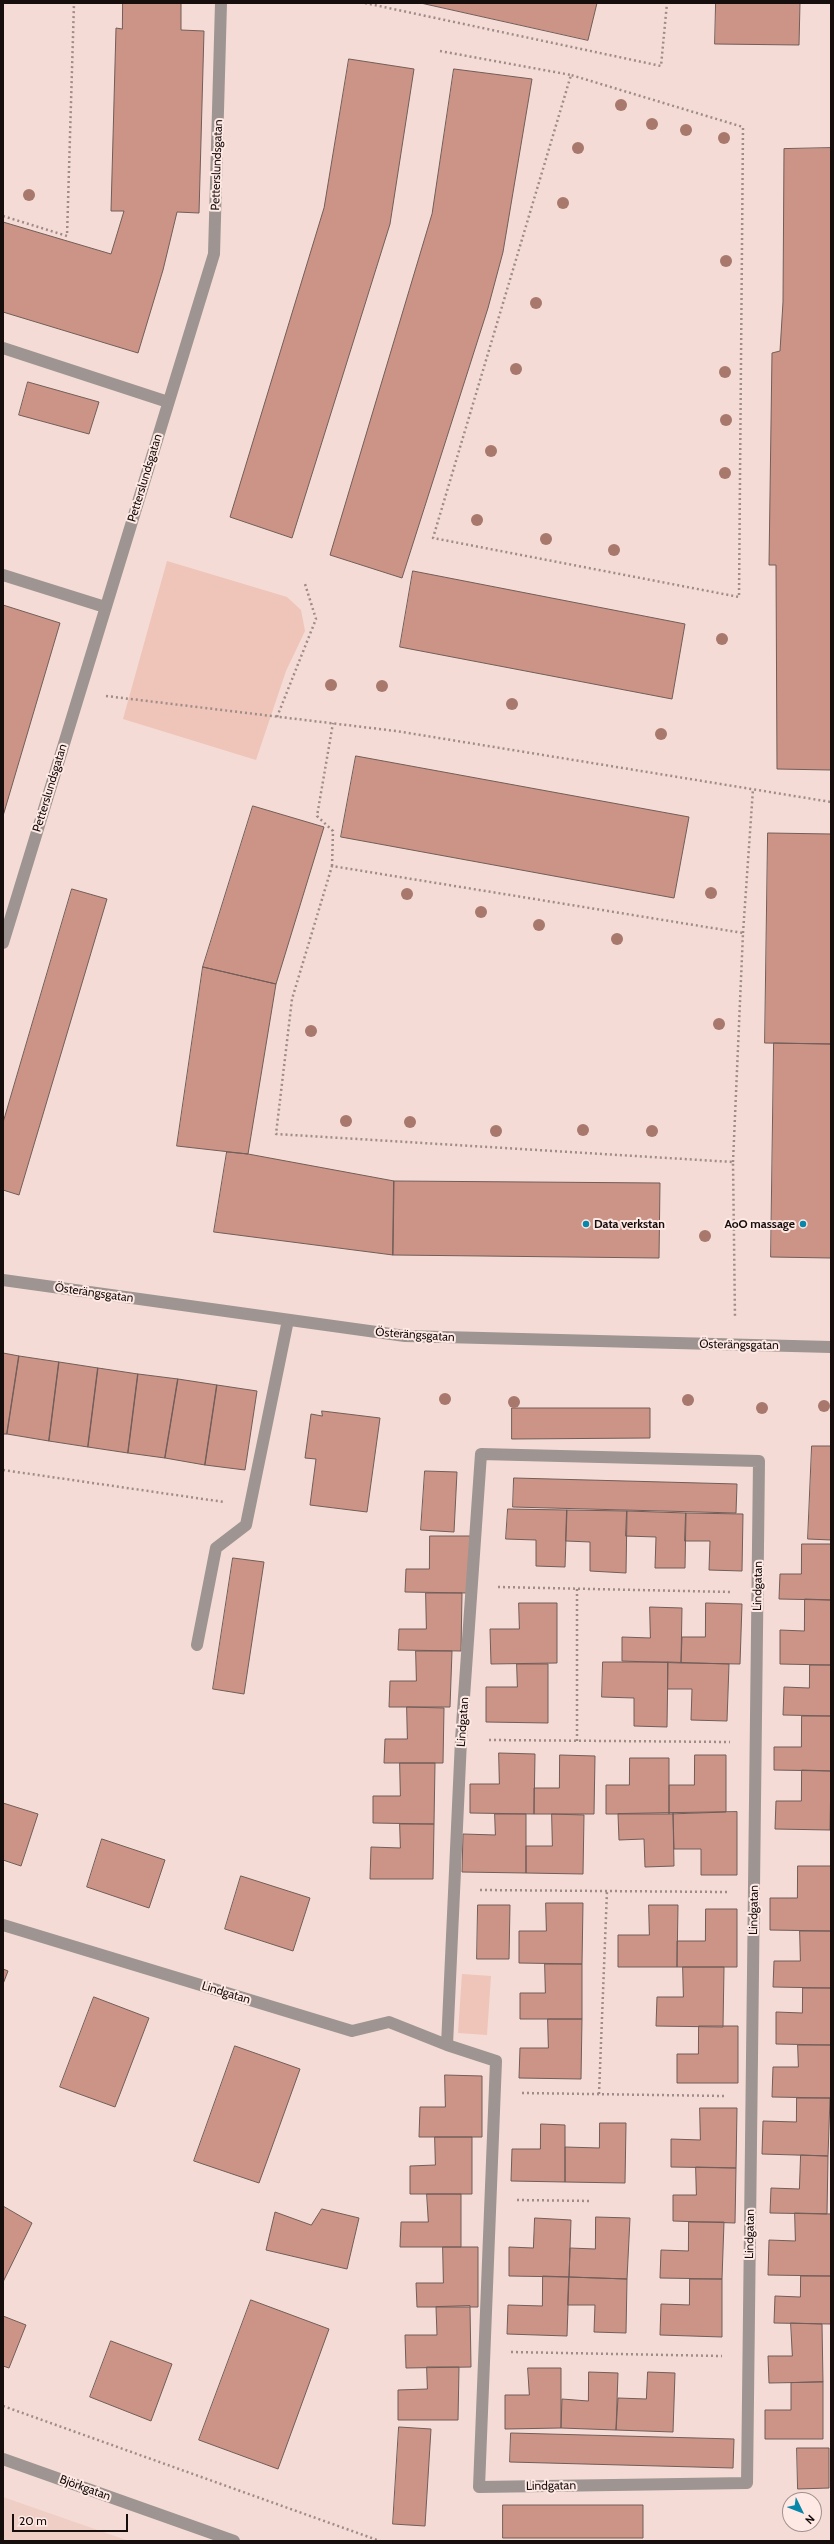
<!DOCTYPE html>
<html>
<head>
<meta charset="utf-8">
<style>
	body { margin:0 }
	#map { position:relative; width:834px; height:2544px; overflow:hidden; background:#f4dbd5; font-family:Cabin,sans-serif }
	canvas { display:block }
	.frame { position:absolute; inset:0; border:4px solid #160e0c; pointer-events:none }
	.north { position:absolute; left:782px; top:2492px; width:40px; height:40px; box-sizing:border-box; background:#fee9e5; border:1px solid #a1918e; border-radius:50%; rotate:133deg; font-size:11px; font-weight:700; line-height:16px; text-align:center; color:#160e0c }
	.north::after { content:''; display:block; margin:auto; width:14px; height:18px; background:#0787aa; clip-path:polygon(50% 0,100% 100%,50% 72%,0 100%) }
	.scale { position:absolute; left:12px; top:2514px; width:116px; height:18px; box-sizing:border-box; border:2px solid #160e0c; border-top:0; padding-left:5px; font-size:12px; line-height:14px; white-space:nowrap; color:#160e0c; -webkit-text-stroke:3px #fee9e5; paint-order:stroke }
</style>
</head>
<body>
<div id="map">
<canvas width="834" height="2544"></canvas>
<div class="frame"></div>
<div class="north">N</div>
<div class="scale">20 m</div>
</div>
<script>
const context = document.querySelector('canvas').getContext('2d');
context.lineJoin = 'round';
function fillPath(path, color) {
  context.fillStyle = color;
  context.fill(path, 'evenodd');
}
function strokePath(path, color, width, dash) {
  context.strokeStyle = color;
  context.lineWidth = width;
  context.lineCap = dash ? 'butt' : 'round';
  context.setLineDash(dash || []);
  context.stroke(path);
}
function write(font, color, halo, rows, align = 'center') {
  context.font = font + ' Cabin,sans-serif';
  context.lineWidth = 4;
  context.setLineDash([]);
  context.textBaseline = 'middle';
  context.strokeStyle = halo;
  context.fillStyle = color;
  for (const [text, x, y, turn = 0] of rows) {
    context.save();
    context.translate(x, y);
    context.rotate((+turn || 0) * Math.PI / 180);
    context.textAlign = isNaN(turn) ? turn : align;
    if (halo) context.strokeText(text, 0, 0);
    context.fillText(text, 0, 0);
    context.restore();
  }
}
fillPath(new Path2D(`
	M3,2497L129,2541H3Z`), '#efcec6');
fillPath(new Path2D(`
	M167,561L287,597L301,610L305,631L286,671L256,760L123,719Z
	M462,1974L491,1976L487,2035L458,2033Z`), '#efc4b9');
const building = new Path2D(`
	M123,3H181V30L204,31L199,213L177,212L163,270L138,353L3,312V222L111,254L124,211H111L116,28L122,29Z
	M421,3H597L588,40Z
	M716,3H800L799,45L715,44Z
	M349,59L414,69L390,224L292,538L230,517L324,208Z
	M454,69L532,79L503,252L488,308L402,578L330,555L432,214Z
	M831,148V770L777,769L776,565H769L772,353L780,351L783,302L784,149Z
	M28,382L99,402L89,434L19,415Z
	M413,571L685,624L672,699L400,647Z
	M3,605L60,623L3,816Z
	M356,756L689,817L674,898L341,837Z
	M253,806L324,827L276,984L203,967Z
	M768,833L831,834V1044L765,1043Z
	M72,889L107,899L19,1195L3,1190V1123Z
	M203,967L276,984L248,1154L177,1146Z
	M774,1043L831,1044V1258L771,1257Z
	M227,1152L248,1154L394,1181L393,1255L214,1232Z
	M394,1181L660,1183L659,1258L393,1255Z
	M3,1353L19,1356L7,1434H3Z
	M19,1356L59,1362L49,1441L7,1434Z
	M59,1362L98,1368L88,1447L49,1441Z
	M98,1368L138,1374L128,1453L88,1447Z
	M138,1374L178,1379L165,1458L128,1453Z
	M178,1379L217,1385L205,1465L165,1458Z
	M217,1385L257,1391L245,1470L205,1465Z
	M512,1408H650V1438L512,1439Z
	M322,1411L380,1418L367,1512L310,1505L316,1459L305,1458L311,1414L322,1416Z
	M812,1446H831V1540L808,1539Z
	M425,1471L457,1472L454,1532L421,1530Z
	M514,1478L737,1484L736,1513L513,1507Z
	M508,1509L567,1510L565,1567L536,1566V1540L506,1539Z
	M567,1510L627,1511L626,1573L590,1571V1542L566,1541Z
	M627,1511L686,1513L685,1568H655L656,1537L626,1536Z
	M686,1513L743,1514L742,1571L709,1570L710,1541H685Z
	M430,1536H470L469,1593L405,1592L406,1569H429Z
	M802,1544H831V1600L779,1599L780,1574H801Z
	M233,1558L264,1562L244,1694L213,1689Z
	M426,1593H462L461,1651L398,1650L399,1629H426Z
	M805,1599L831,1600V1665L780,1664V1630L804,1631Z
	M519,1603H557V1663L491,1664L490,1629H519Z
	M706,1603L742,1604L740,1664L681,1663L682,1637H705Z
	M650,1607L682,1608L681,1663L622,1661V1637L650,1638Z
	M416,1651H452L450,1707H389L390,1681H416Z
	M603,1662H668L667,1727L634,1726V1698L602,1697Z
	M668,1662L729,1664L727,1721L691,1720L692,1689H668Z
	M517,1664H548V1723L486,1722V1687H517Z
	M810,1665H831V1716L783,1715L784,1687L809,1688Z
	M407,1707L444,1708L443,1763H384L385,1739H407Z
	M802,1716H831V1771L774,1770V1747H801Z
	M499,1753L535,1754L534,1814L470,1813V1784H499Z
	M560,1755L595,1756L594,1814H534V1788H559Z
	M695,1755H726V1812L669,1814V1785H694Z
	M630,1758H669V1814H606V1785H629Z
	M400,1763H435L434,1824L373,1823V1796H400Z
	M802,1770L831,1771L830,1830L775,1829L776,1801H801Z
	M3,1803L38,1814L21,1866L3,1860Z
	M737,1812V1875H701V1849H674L673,1813Z
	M673,1813L674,1866L645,1867L644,1839L619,1840L618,1814Z
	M495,1814H526V1873L462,1872L463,1834L495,1835Z
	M552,1814L584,1815L583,1874L526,1873V1846H552Z
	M400,1824H434L433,1879H370L371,1847L400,1848Z
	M102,1839L165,1860L149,1908L87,1887Z
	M798,1866H831V1931L770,1930V1898H797Z
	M241,1876L310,1898L293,1951L225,1929Z
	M546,1903H583L582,1964L519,1963V1931H546Z
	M478,1905H510L509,1959H477Z
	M649,1905H678L677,1967H618V1935H649Z
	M706,1909H737V1967H677V1941H705Z
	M800,1931H831V1988L773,1987L774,1961H800Z
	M545,1964H582V2019H520V1993H545Z
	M683,1967H724L723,2027L656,2026L657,1997H683Z
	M3,1969L8,1971L3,1984Z
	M803,1988H831V2045L776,2044V2012L802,2013Z
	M94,1997L149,2018L115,2107L60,2087Z
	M548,2019H582L581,2079L519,2078L520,2048H548Z
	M699,2026H738V2083H677V2054H698Z
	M798,2045H831V2098L772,2097L773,2067H798Z
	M235,2046L300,2069L259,2183L194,2161Z
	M445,2075L482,2076V2137H419L420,2107H445Z
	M797,2098H830L828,2156L762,2154L763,2121L796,2122Z
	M700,2108H737L736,2168L671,2167V2139L700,2140Z
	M600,2123H626L625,2183L565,2182V2147L599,2148Z
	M541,2124L565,2125V2182L511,2181L512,2149H540Z
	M435,2137H472V2194H410V2166L435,2165Z
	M801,2155L828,2156L827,2214L770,2213L771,2188L799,2189Z
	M696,2167L736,2168L735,2223L673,2221V2195H696Z
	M427,2194H461V2247H400L401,2222H428Z
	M3,2206L32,2223L3,2282Z
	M322,2209L359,2218L347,2269L266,2250L275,2212L311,2225Z
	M795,2213L831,2214V2276L768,2275L769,2240L795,2241Z
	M596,2217L630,2218L627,2279L569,2277L570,2248L595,2249Z
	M535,2218L571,2220L569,2277L509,2276V2247L533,2248Z
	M689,2222H724L722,2279L660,2278L661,2250L688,2251Z
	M443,2247H478V2307H417L416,2283H443Z
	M543,2276L569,2277L567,2336L507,2334L508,2305L542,2306Z
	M801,2276H831V2324L774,2323L775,2296L800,2297Z
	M569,2277L627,2279L626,2333L594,2332L595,2305H568Z
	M690,2279H722V2337L660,2335L661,2304L689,2305Z
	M251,2300L329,2329L278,2469L199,2440Z
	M470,2306L471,2367L406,2368L405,2335H437L436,2307Z
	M3,2316L26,2325L9,2368L3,2366Z
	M791,2323L822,2324L823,2382L769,2383L768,2356H792Z
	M111,2341L172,2364L151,2421L90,2397Z
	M427,2367H459L458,2420H398V2390L427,2389Z
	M528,2368H561V2428L505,2429V2395H529Z
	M589,2372L618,2373L616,2430L561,2428L562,2399L588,2401Z
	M648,2372L675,2373L673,2432L616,2430L618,2398L646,2399Z
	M823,2382V2439H765V2410H791V2383Z
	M399,2427L431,2429L425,2526L393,2524Z
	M511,2433L734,2439L733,2468L510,2462Z
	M797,2448H829V2488L798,2489Z
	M503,2505H643V2538H503Z`);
fillPath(building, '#cb9487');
strokePath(building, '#725d58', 1);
strokePath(new Path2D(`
	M365,3L661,66L667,3
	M440,51L571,75L433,538L739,597L743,127L571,75
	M3,216L67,236L74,3
	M106,696L396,731L831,802
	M277,717L316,619L305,584
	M332,866L333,831L317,816L333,723
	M743,933L753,789
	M733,1162L743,933L332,866L292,999L276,1134L733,1162L735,1318
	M3,1470L224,1502
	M498,1587L731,1592
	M489,1740L730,1742
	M577,1741V1588
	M480,1890L727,1892
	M522,2093L725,2096
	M599,2094L607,1891
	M517,2200L592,2201
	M511,2352L722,2356
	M3,2406L380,2541`), '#9f8c88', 2.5, [2, 3]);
strokePath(new Path2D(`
	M3,348L168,402
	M3,575L105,607
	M3,943L214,254L221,3
	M3,1280L405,1336L831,1347
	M197,1645L216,1548L246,1525L288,1320
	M3,1925L352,2031L389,2022L447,2045L496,2061L479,2487L747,2483L759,1461L481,1454L461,1740L447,2045
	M3,2459L234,2541`), '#9e9491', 12);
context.fillStyle = '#a8786d';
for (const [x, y] of [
	[621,105],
	[652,124],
	[686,130],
	[724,138],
	[578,148],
	[29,195],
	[563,203],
	[726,261],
	[536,303],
	[516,369],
	[725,372],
	[726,420],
	[491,451],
	[725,473],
	[477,520],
	[546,539],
	[614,550],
	[722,639],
	[331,685],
	[382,686],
	[512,704],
	[661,734],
	[711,893],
	[407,894],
	[481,912],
	[539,925],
	[617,939],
	[719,1024],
	[311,1031],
	[346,1121],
	[410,1122],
	[583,1130],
	[496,1131],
	[652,1131],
	[705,1236],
	[445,1399],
	[688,1400],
	[514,1402],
	[824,1406],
	[762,1408]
]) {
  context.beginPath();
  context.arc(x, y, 6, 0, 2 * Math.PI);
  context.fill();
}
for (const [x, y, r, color] of [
	[586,1224,4,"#0787aa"],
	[803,1224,4,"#0787aa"]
]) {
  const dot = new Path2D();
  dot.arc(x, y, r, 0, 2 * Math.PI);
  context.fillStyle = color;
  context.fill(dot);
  strokePath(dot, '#fee9e5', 1.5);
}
write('12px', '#160e0c', '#fee9e5', [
	["Petterslundsgatan",217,165,-88],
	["Petterslundsgatan",145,478,-73],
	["Petterslundsgatan",50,788,-73],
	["Österängsgatan",94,1293,8],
	["Österängsgatan",415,1335,4],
	["Österängsgatan",739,1345,1],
	["Lindgatan",758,1586,-89],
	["Lindgatan",463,1722,-86],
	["Lindgatan",754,1910,-89],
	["Lindgatan",226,1993,17],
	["Lindgatan",750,2234,-89],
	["Lindgatan",551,2486,-1],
	["Björkgatan",85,2488,20]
]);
write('bold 12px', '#160e0c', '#fee9e5', [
	["Data verkstan",594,1224],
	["AoO massage",795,1224,"right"]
], 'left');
</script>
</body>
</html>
